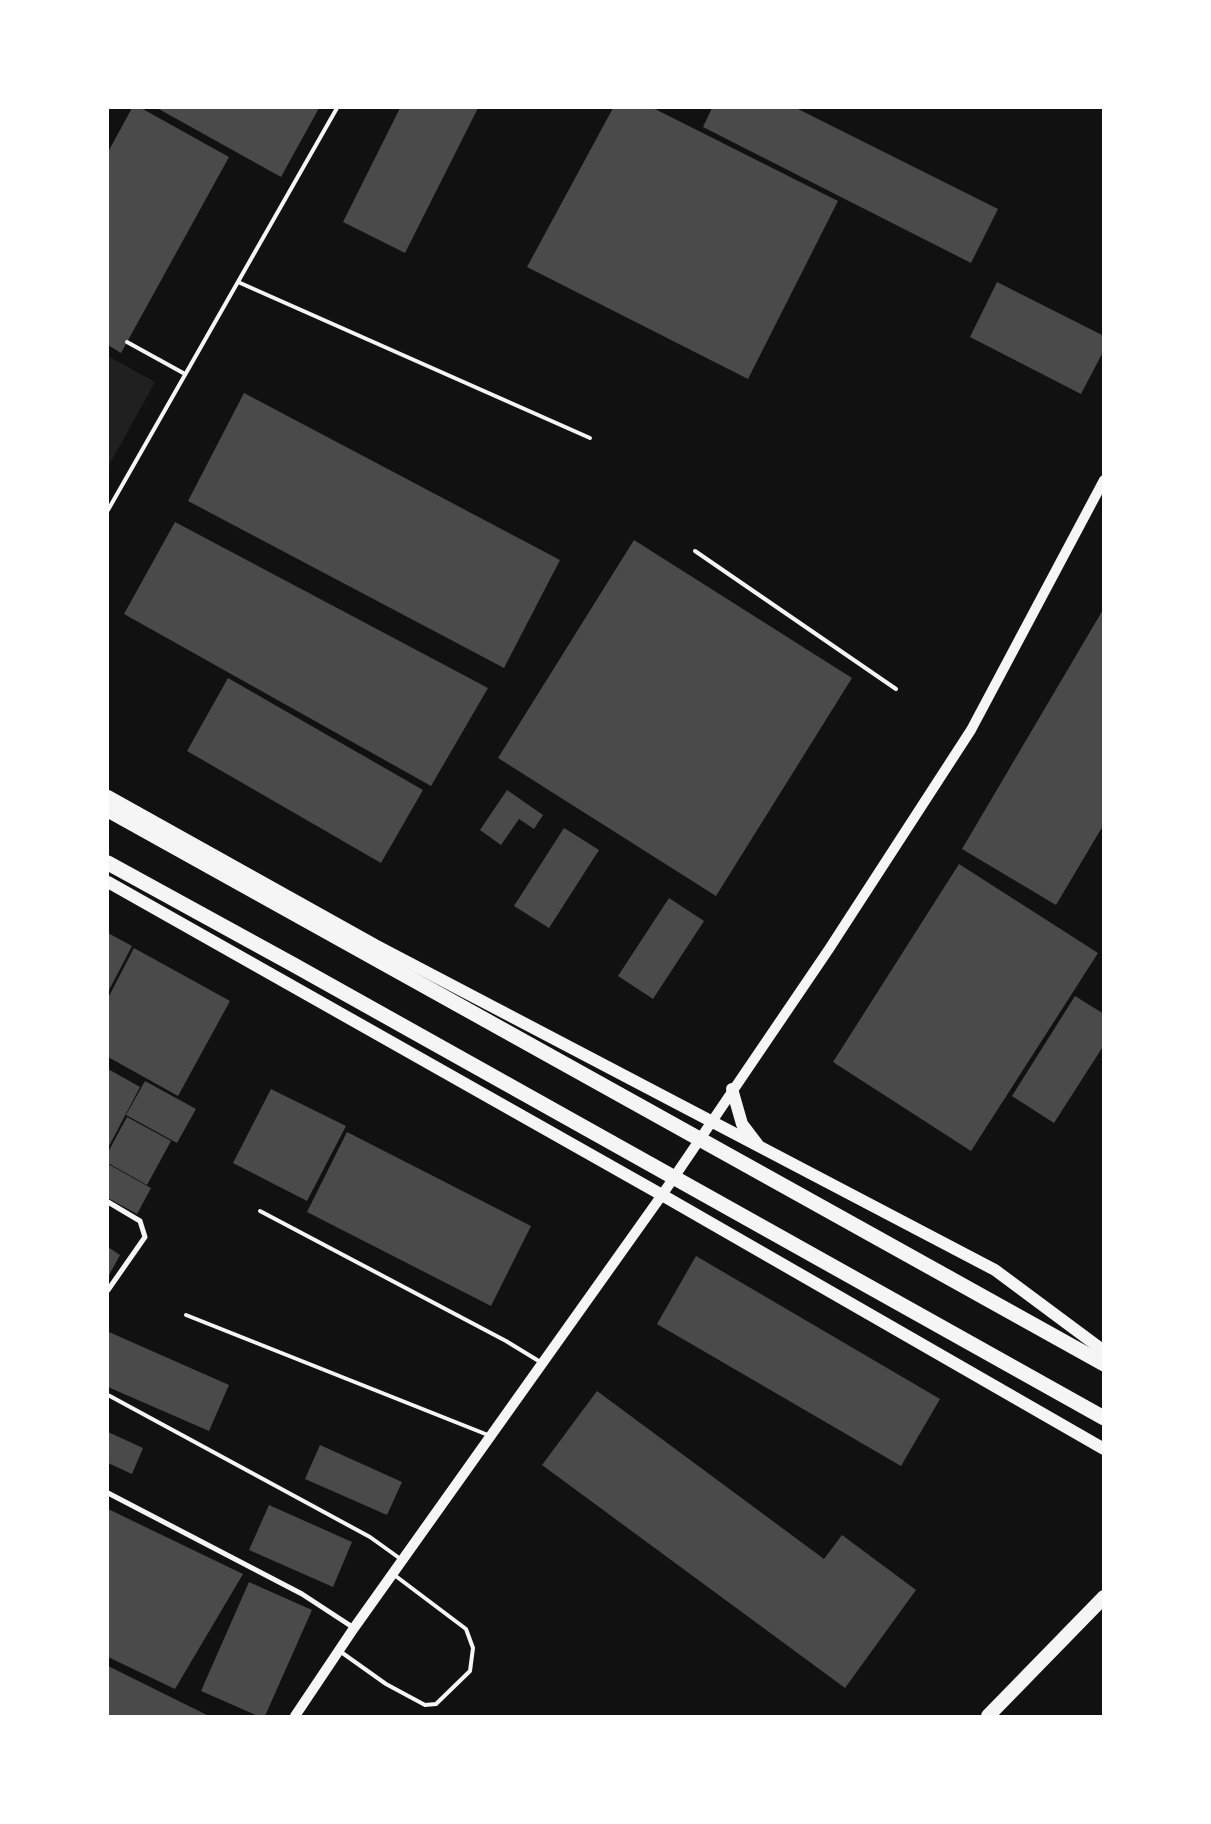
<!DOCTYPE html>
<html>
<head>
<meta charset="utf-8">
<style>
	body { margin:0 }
	#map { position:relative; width:1211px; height:1824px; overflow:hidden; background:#111; font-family:Karla,sans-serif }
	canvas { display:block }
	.frame { position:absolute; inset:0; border:109px solid #fff; pointer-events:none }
</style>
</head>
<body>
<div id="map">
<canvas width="1211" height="1824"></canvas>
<div class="frame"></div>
</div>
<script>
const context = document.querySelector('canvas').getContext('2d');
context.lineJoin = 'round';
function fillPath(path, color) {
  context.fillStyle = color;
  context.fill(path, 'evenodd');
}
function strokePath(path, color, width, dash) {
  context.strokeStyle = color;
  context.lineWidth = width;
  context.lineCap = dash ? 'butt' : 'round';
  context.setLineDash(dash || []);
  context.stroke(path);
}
fillPath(new Path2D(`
	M108,356L155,382L108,467Z`), '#202020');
fillPath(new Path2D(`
	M132,108H141L229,157L121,353L108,345V152Z
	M157,108H319L281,177Z
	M400,108H478L405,253L343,222Z
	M613,108H653L838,201L748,379L527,267Z
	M712,108H796L998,209L971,263L703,127Z
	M997,282L1104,336V350L1081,394L970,337Z
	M244,393L560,560L504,668L188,501Z
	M175,522L488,688L431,786L124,614Z
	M634,540L852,678L716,896L498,758Z
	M1104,608V824L1056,905L962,849Z
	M228,678L423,790L381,863L187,751Z
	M507,790L543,815L534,829L519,819L501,845L480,830Z
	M564,828L599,850L549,928L514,906Z
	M959,864L1098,953L971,1151L833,1062Z
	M669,898L704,921L653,999L618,976Z
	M108,933L132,946L108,992Z
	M134,948L230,1001L178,1096L108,1057V998Z
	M1075,996L1104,1014V1045L1054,1123L1012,1096Z
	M108,1069L140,1087L108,1148Z
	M145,1081L196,1109L177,1143L126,1115Z
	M271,1089L346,1126L307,1201L233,1163Z
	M127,1117L171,1141L147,1185L108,1163V1152Z
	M347,1132L531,1226L491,1306L307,1212Z
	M108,1164L151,1188L137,1214L108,1198Z
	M108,1247L120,1255L108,1277Z
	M696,1256L940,1399L901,1466L657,1324Z
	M109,1332L229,1385L209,1431L108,1387V1336Z
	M597,1391L824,1559L842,1535L916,1590L845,1688L542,1465Z
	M108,1432L143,1448L132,1474L108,1463Z
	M320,1445L402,1482L387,1515L305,1479Z
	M269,1505L352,1542L333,1587L249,1550Z
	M108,1509L243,1574L175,1689L108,1657Z
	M249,1582L312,1610L265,1716H258L201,1691Z
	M108,1666L209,1716H108Z`), '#4a4a4a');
strokePath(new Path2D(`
	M238,282L590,438
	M127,342L185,374
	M108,510L337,108
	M695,551L896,689
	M260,1211L506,1341L542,1363
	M186,1315L488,1435
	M108,1395L370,1537L402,1560
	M341,1652L386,1684L425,1705L436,1704L470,1671L473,1648L466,1629L393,1574`), '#f5f5f5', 4);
strokePath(new Path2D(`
	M108,1202L140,1221L145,1237L108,1290
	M108,1493L302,1594L354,1628`), '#f5f5f5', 5);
strokePath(new Path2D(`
	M295,1716L354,1628L662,1195L829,949L971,730L1104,480`), '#f5f5f5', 10);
strokePath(new Path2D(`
	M108,796L375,945L995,1270L1104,1351
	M108,882L662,1195L1104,1449
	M732,1089L742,1124L758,1145`), '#f5f5f5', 12);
strokePath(new Path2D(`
	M988,1716L1104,1597`), '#f5f5f5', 14);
strokePath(new Path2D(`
	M108,810L1104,1364
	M108,863L294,965L1104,1418`), '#f5f5f5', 15);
</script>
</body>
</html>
